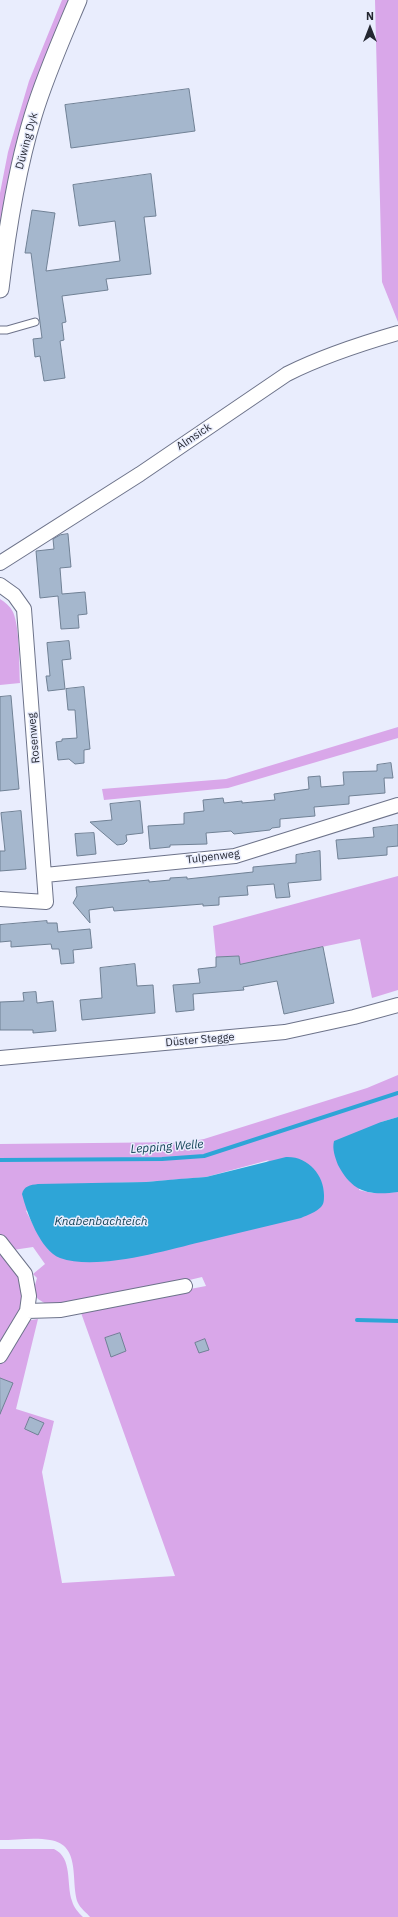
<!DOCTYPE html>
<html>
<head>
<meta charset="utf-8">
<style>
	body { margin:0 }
	#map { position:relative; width:398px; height:1917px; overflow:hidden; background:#e9edfd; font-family:"IBM Plex Sans",sans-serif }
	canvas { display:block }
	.north { position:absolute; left:350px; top:8px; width:40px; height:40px; -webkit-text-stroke:3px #e9edfd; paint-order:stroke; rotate:0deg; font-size:11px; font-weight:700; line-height:16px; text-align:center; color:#242731 }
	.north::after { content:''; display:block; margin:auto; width:14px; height:18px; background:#242731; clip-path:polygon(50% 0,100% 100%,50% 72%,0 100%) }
</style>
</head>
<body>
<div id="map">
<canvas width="398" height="1917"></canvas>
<div class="north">N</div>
</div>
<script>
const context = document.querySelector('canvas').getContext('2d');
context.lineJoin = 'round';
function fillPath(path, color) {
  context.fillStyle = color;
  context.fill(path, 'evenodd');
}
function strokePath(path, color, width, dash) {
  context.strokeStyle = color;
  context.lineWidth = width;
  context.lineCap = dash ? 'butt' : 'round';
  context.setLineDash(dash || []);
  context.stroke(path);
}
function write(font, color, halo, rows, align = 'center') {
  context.font = font + ' "IBM Plex Sans",sans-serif';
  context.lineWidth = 3;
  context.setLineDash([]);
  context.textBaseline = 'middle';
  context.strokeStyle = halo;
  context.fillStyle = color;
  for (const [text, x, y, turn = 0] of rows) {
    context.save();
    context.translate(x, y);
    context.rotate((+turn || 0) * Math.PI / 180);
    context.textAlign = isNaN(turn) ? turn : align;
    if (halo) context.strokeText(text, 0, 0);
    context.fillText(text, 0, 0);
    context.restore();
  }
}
fillPath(new Path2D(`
	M62,0H74L0,248V193L8,152L29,81Z
	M375,0H398V322L382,282Z
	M0,599C5,602 10,606 13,612C20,628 19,665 20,683L0,685Z
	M398,727V738L228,788L104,800L102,789L226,779Z
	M398,876V990L372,998L360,939L240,964L239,956L216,957L213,926Z
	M398,1075V1117L381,1122L359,1190L372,1193L398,1192V1917H90C87,1913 80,1908 78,1903C70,1882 82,1845 50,1840C35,1837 16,1840 0,1840V1363L25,1321L38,1319L16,1409L54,1421L42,1472L62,1583L175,1576L80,1310L206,1286L202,1277L156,1288L78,1304H46L38,1299L33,1292L37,1278L33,1274L45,1264L33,1247L13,1250L0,1235V1144L187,1142L204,1139L367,1088ZM269,1160L178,1247L103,1262L59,1257L40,1238L26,1211L76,1184L146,1182L206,1177Z
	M0,1249L23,1279L22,1311L0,1351Z
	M0,1849H54C73,1858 66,1884 72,1901C74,1908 78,1912 83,1917H0Z`), '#d9a7e9');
fillPath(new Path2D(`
	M398,1117V1192C369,1196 352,1192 338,1165C335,1157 332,1149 334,1141L381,1122Z
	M286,1157C308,1156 324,1175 324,1195C324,1200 324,1204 321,1207C316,1212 308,1215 301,1218C268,1226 234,1234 201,1242C164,1251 96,1271 60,1258C40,1250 27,1213 22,1194C24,1186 30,1185 38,1184L146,1182L179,1179L206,1177Z`), '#2ea5d7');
strokePath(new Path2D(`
	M0,1160L162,1159L204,1156L398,1093
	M357,1320L398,1321`), '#2ea5d7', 4);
const building = new Path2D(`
	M189,89L195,131L71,148L65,105Z
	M151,174L156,216L144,217L151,274L106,279L108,290L62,296L66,322L62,323L64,340L60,341L65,378L44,381L40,356L35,357L33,339L42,338L31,253H25L32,210L55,213L46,271L120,261L115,221L79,226L73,185Z
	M68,534L71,567L60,568L62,594L85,592L87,614L78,615L79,628L61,629L58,596L40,598L36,551L54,549L53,539L60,535Z
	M69,641L71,659L62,660L65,689L48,691L46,676H50L47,643Z
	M84,687L90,749L84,750V763L75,764L69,759L58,760L56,742L62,741V739L77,738L75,710H68L66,689Z
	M11,696L19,789L0,791V697Z
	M391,763L393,778H384L385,793L349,796V804L314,807L315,816L280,819V827L272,828L270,830L234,834L231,831L206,833L207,844L170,845V847L150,849L148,826L184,824V813L204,811L203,800L223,798L224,803L242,801V803L275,800L274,794L309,789L308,777L320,776L321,787L344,785L343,772L377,771V765Z
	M140,801L143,833L126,835L127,841L124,844L117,845L90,822L112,820L110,804Z
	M21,811L26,869L0,871V851H5L1,813Z
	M398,825V846L387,847V855L338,859L336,840L374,837L373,828Z
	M94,833L96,854L77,856L75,834Z
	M320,851L321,880L288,883L290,897L276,898L274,884L247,886L248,895L219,897V905L203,906V904L114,911L113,907L89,910L90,923L73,903L77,896L76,887L149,880V882L170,880V878L187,877V879L253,872V867L296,863V855Z
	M47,921V923H57L58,932L90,929L92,948L73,950L74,963L61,964L59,949H52L51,944L11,947V941L0,942V925Z
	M323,947L334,1003L284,1014L277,981L243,987L244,990L193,994L194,1010L176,1012L173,985L200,983L198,969L216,967V957L239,956L240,964Z
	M135,964L137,986L153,985L155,1013L82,1020L80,1000L102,998L100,968Z
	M36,992L37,1003L53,1001L56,1031L33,1033V1030H0V1002L24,1001L23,993Z
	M120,1333L126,1351L111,1357L105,1338Z
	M205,1339L209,1350L199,1353L195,1343Z
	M0,1378L13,1383L0,1414Z
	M30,1417L44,1423L38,1435L25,1429Z`);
fillPath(building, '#a5b7cd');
strokePath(building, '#708195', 1);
const service = new Path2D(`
	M0,330H7L35,322`);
const minor = new Path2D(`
	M0,563L140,474L287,374C323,356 360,344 398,333
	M0,585L14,595L24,609L46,902L0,899
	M45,875L235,856L398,805
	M0,1058L285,1032L354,1017L398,1005
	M0,1242L25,1274L29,1296L27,1311L0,1356
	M27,1311L61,1310L185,1286`);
const tertiary = new Path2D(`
	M0,289C7,230 16,172 33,116C45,76 62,38 78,0`);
strokePath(service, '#6d738a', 9);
strokePath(minor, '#6d738a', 16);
strokePath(tertiary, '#6d738a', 19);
strokePath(service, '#fff', 7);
strokePath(minor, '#fff', 14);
strokePath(tertiary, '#fff', 17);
write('11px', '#242731', '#e9edfd', [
	["Düwing Dyk",27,141,-75],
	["Almsick",194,437,-34],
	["Rosenweg",34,738,-95],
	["Tulpenweg",213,857,-7],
	["Düster Stegge",200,1040,-5]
]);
write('italic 12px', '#134357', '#e9edfd', [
	["Lepping Welle",167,1147,-4],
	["Knabenbachteich",101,1222]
]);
</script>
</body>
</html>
